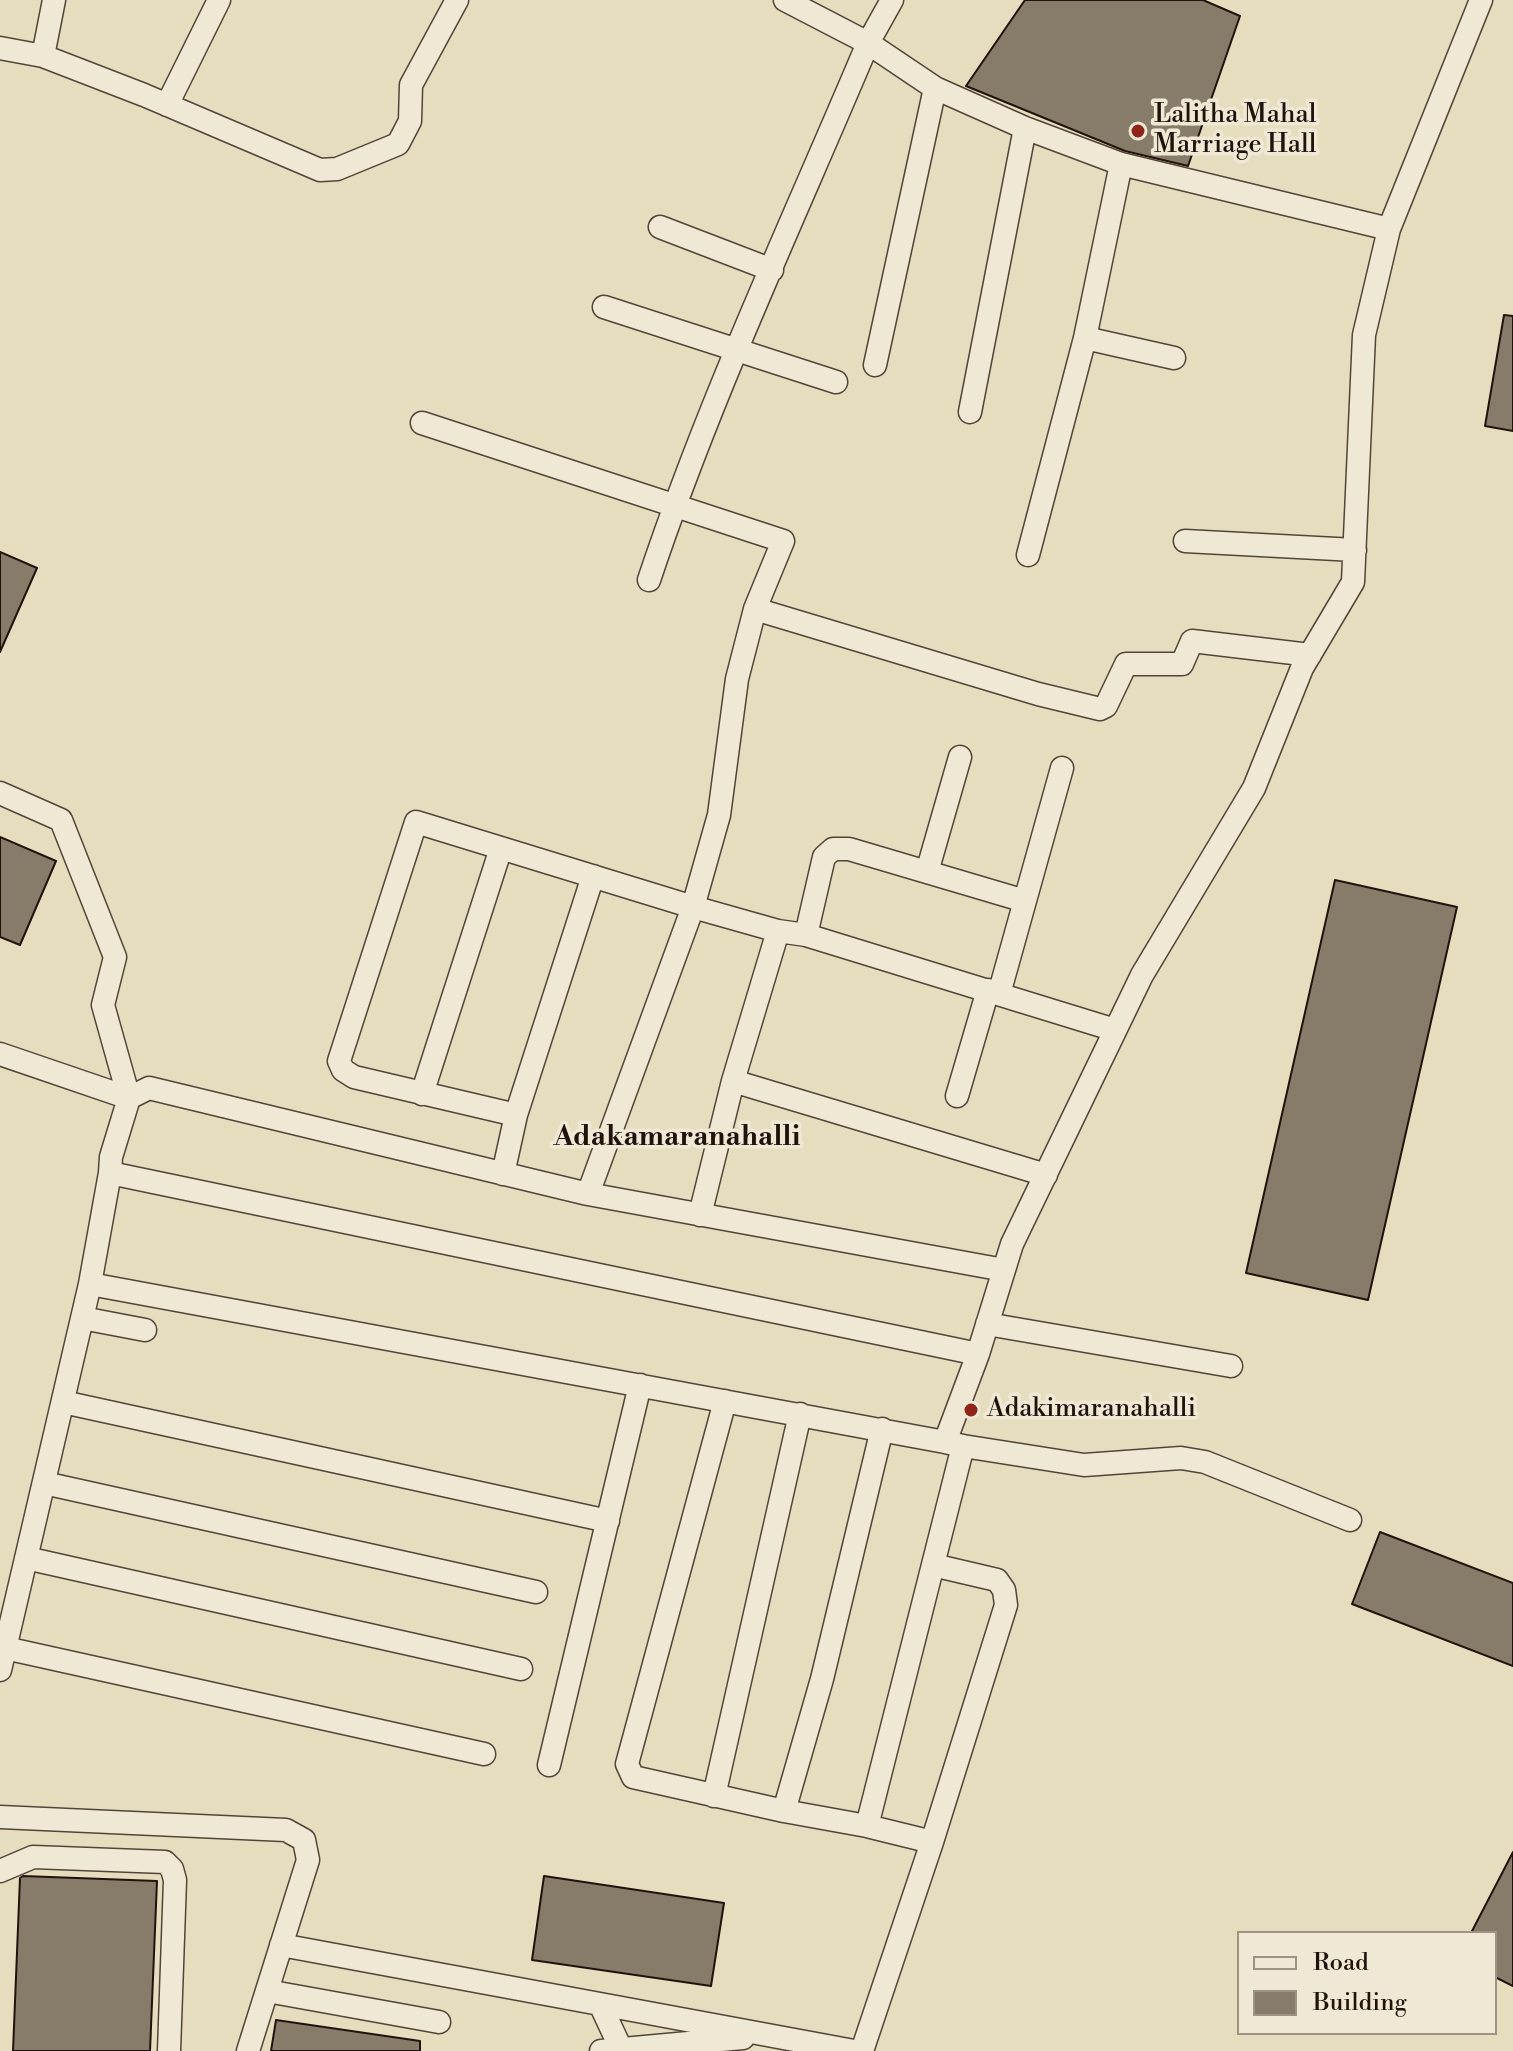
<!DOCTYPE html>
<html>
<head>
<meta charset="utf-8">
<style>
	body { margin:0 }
	#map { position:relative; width:1513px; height:2051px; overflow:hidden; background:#e6dcbe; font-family:"Libre Bodoni",serif }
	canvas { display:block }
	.legend { position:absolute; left:1237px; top:1931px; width:260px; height:104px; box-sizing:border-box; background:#efe8d5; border:2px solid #9d9385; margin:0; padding:10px 14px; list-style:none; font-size:24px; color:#21130c }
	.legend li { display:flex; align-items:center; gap:16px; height:40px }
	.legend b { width:40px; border:2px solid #9d9385 }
</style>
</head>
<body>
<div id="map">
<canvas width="1513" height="2051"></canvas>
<ul class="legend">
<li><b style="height:10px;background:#efe8d5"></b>Road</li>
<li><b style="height:22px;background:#877c69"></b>Building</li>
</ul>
</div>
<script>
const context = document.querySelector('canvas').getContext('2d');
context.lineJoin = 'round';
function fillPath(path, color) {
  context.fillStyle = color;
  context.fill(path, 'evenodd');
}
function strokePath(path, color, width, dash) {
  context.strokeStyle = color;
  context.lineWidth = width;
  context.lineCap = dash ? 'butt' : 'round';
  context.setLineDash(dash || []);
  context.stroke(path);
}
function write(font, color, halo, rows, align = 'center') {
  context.font = font + ' "Libre Bodoni",serif';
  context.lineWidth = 7;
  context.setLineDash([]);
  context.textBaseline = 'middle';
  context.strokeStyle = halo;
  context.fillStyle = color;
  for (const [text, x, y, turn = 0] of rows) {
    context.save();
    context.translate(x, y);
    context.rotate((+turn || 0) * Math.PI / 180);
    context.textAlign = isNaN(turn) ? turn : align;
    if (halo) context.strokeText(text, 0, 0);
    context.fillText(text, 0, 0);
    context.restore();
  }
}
const building = new Path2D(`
	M1025,0H1203L1240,16L1188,166L1125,151L966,86Z
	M1504,315L1513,316V431L1485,426Z
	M0,552L37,568L0,652Z
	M0,837L56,861L20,945L0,937Z
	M1335,880L1457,907L1368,1300L1246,1273Z
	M1380,1532L1513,1583V1666L1352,1604Z
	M1513,1852V1986L1495,1977V1933H1471Z
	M23,1876L157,1881L150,2051H13L20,1878Z
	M544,1876L724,1903L711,1986L532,1960Z
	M276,2020L420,2041V2051H271Z`);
fillPath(building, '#877c69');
strokePath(building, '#21130c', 2);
const minor = new Path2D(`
	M785,0L868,43L935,88
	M0,48L43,56L144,95L320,170L337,169L398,144L410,121L411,85L457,0
	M43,56L54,0
	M167,105L219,0
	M660,227L772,270
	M604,307L836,382
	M1085,338L1174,358
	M875,365L935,88L1025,128L1121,164L1389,229
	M970,412L1025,128
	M422,423L783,541L755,609L737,679L719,815L693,907L588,1194
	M1185,541L1355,550
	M1028,555L1085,338L1121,164
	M649,580C710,397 793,221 868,43L892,0
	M755,609L1038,694L1100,709L1106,706L1126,664H1182L1192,641L1310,655
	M0,793L61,820L115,957L103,1005L129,1098
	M927,872L960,757
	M806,935L824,857L833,849H849L1025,901
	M999,994L1062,768
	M0,1054L129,1098
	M733,1081L1046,1175
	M422,1094L501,848
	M957,1096L988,990
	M516,1115L354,1077L343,1070L339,1061L416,822L693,907L778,931L806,935L1115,1030
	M503,1174L516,1115L593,876
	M700,1215L733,1081L778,931
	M90,1284L110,1173
	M82,1318L145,1330
	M987,1324L1231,1366
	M978,1354L110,1173L111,1157L129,1098L149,1088L588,1194L1004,1270
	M725,1401L627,1764L633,1777L784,1811
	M63,1402L608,1521
	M963,1446L1084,1465L1181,1458L1205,1462L1350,1520
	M44,1483L536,1592
	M26,1558L521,1669
	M5,1648L484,1754
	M0,1670L90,1284L945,1442L978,1354L1012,1244L1142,975L1254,788L1302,668L1353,582L1364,335L1389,229L1481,0
	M549,1765L640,1385
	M714,1796L800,1414
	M0,1817L286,1830L304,1840L308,1860L248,2051
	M867,1826L784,1811L822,1679L882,1429
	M932,1842L1006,1605L1004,1590L997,1580L933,1565
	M0,1871L33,1857L165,1862L172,1869L175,1880L169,2051
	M281,1945L854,2051
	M267,1991L439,2022
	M600,2004L621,2049
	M601,2051L743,2038
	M862,2051L932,1842L867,1826L963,1446L945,1442`);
strokePath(minor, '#524538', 25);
strokePath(minor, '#efe8d5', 22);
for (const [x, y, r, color] of [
	[1138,131,8,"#8f2418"],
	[971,1410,8,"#8f2418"]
]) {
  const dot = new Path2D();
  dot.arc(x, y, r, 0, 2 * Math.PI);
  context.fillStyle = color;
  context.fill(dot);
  strokePath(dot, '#efe8d5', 3);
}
write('26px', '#21130c', '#efe8d5', [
	["Lalitha Mahal",1154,116],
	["Marriage Hall",1154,146],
	["Adakimaranahalli",987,1410]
], 'left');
write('bold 28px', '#21130c', '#efe8d5', [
	["Adakamaranahalli",677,1138]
]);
</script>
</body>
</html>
